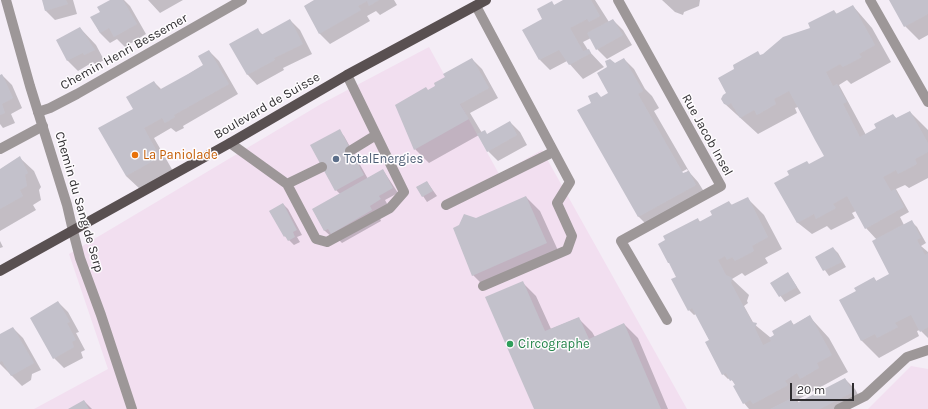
<!DOCTYPE html>
<html>
<head>
<meta charset="utf-8">
<style>
	body { margin:0 }
	#map { position:relative; width:928px; height:409px; overflow:hidden; background:#f4edf6; font-family:Karla,sans-serif }
	canvas { display:block }
	.scale { position:absolute; left:790px; top:383px; width:64px; height:18px; box-sizing:border-box; border:2px solid #2f2d30; border-top:0; padding-left:5px; font-size:12px; line-height:14px; white-space:nowrap; color:#2f2d30; -webkit-text-stroke:3px #fefcfe; paint-order:stroke }
</style>
</head>
<body>
<div id="map">
<canvas width="928" height="409"></canvas>
<div class="scale">20 m</div>
</div>
<script>
const context = document.querySelector('canvas').getContext('2d');
context.lineJoin = 'round';
function fillPath(path, color) {
  context.fillStyle = color;
  context.fill(path, 'evenodd');
}
function strokePath(path, color, width, dash) {
  context.strokeStyle = color;
  context.lineWidth = width;
  context.lineCap = dash ? 'butt' : 'round';
  context.setLineDash(dash || []);
  context.stroke(path);
}
function write(font, color, halo, rows, align = 'center') {
  context.font = font + ' Karla,sans-serif';
  context.lineWidth = 3;
  context.setLineDash([]);
  context.textBaseline = 'middle';
  context.strokeStyle = halo;
  context.fillStyle = color;
  for (const [text, x, y, turn = 0] of rows) {
    context.save();
    context.translate(x, y);
    context.rotate((+turn || 0) * Math.PI / 180);
    context.textAlign = isNaN(turn) ? turn : align;
    if (halo) context.strokeText(text, 0, 0);
    context.fillText(text, 0, 0);
    context.restore();
  }
}
fillPath(new Path2D(`
	M429,47L499,174L542,150L687,409H34L108,369L69,254L321,104Z
	M911,366L928,369V409H868Z`), '#f2dff0');
fillPath(new Path2D(`
	M43,0H73L77,14L55,20L45,10Z
	M112,0H124L130,6L146,34L125,47L117,39L110,43L100,33L92,18L101,12Z
	M148,0H183L160,13Z
	M316,0H394L397,5L380,15L376,11L367,16L370,21L330,44L320,34L305,6Z
	M566,0H595L609,22L613,20L623,30L632,45L607,59L597,49L591,38L583,42L588,50L604,67L583,79L567,61L550,70L540,60L542,20L552,3L555,6Z
	M662,0H700L699,6L684,12L683,15L675,12Z
	M890,0H928V35L919,40L905,26Z
	M853,6L872,28L891,62L851,84L847,80L839,85L866,135L878,129L893,115L897,119L910,112L928,130V178L909,188L905,185L896,189L909,212L900,217L904,225L912,222L917,227L926,243L921,246L928,252V338L920,330L917,331L919,336L879,358L862,341L841,301L857,292L874,278L877,282L893,279L877,240L866,228L856,211L852,213L855,218L831,230L827,226L812,234L798,223L776,183L810,165L829,162L798,107L795,108L797,113L758,134L725,104L761,56L812,28L834,11L837,14Z
	M290,20L300,30L312,54L283,68L284,70L257,85L248,75L231,45L257,29L263,35Z
	M80,28L96,45L104,60L95,65L93,62L78,71L68,61L57,40Z
	M209,51L219,61L238,94L183,126L184,128L176,132L171,128L154,138L173,171L140,189L126,176L133,110L154,82L162,90L204,65Z
	M472,59L482,69L498,98L470,113L482,133L487,135L510,122L520,132L527,145L498,161L488,151L479,135L429,163L415,149L429,91Z
	M624,59L634,69L645,89L652,96L659,108L654,111L690,173L698,182L706,195L648,226L638,216L602,98L610,93L614,64ZM687,169L688,171L634,201V199Z
	M2,75L12,85L22,108L11,114L15,123L3,128L0,124V76Z
	M339,131L344,136L368,179L383,170L398,193L385,200L390,209L379,216L381,221L342,243L338,239L335,240L325,231L313,210L340,194L336,190Z
	M20,158L34,171L41,187L39,190L41,200L33,205L36,210L0,231V170Z
	M427,182L437,196L427,202L417,187Z
	M526,197L540,211L561,257L487,289L473,275Z
	M747,198L764,215L782,249L765,258L768,263L745,276L742,273L732,279L749,295L747,301L748,303L744,306L754,324L771,338L791,321L794,325L809,316L829,338L848,372L797,400L799,403L845,379L855,389L862,402L849,409H749L744,403L736,385L730,378L728,379L723,374L710,341L696,314L694,315L689,310L677,278L698,219L701,223L714,216L729,202L733,206Z
	M283,204L288,209L302,235L297,237L300,242L294,245L285,236Z
	M0,241L3,247L0,248Z
	M833,248L838,253L846,267L829,276L816,257Z
	M788,273L801,293L785,302L771,283Z
	M522,282L536,296L551,329L578,318L592,332L595,337L624,324L638,338L668,409H535Z
	M58,302L68,312L79,332L76,333L85,350L81,352L83,358L64,368L54,358Z
	M13,328L23,338L41,370L32,374L31,380L22,386L0,364V335Z
	M84,401L92,409H70Z`), '#0003');
fillPath(new Path2D(`
	M42,0H66L68,4L45,11Z
	M110,0H123L137,24L114,37L109,28L100,33L90,17L100,12L97,7Z
	M314,0H379L369,6L367,1L358,6L361,10L319,34L304,6Z
	M563,0H591L600,16L589,22L587,19L570,28L583,51L589,49L591,53L569,65L559,50L539,60L522,30L542,19L537,9L552,1L554,5Z
	M889,0H928V14L904,27Z
	M853,5L875,45L859,54L862,57L843,67L840,64L826,72L833,86L837,84L847,102L843,104L860,137L876,128L874,124L893,114L896,118L910,111L928,143V152L915,159L917,164L898,174L896,170L883,177L891,191L895,189L904,207L865,229L847,196L833,204L836,208L816,219L814,214L797,223L774,183L789,175L787,171L807,161L809,164L824,156L815,140L789,91L774,99L776,104L757,115L754,110L740,118L731,103L728,105L724,104L721,99L723,95L726,93L718,78L734,69L733,65L758,51L760,55L763,54L783,37L810,28L808,23L834,10L836,14Z
	M290,19L303,44L274,58L275,60L247,75L229,44L258,28L261,35Z
	M613,19L623,35L596,50L587,33Z
	M80,27L95,50L84,55L83,53L67,61L56,40Z
	M209,50L229,84L174,115L175,117L165,123L162,118L144,128L160,157L126,176L98,128L133,109L126,97L154,81L159,90L188,74L203,65L198,56Z
	M472,58L489,88L460,104L469,119L414,150L395,105L426,87L428,90L435,86L434,83L445,77L443,74Z
	M624,58L643,91L638,94L683,173L689,171L696,185L638,217L577,110L591,103L588,96L597,92L601,97L608,93L597,73L607,67L605,61L610,59L615,63Z
	M2,74L13,98L2,104L5,113L0,115V75Z
	M510,121L517,135L487,152L477,134L485,130L487,134Z
	M340,129L364,175L335,191L310,145Z
	M20,156L28,173L25,175L27,186L20,190L23,196L0,209V169Z
	M383,169L393,188L379,196L381,199L370,206L372,210L331,234L328,229L324,231L312,209Z
	M427,181L433,191L422,197L416,187Z
	M526,196L547,243L472,276L453,228L459,225L464,214L476,218Z
	M748,197L768,237L752,246L754,251L735,261L732,257L727,260L725,256L718,260L726,275L732,278L731,283L752,322L757,323L755,328L763,345L771,341L769,338L774,335L772,331L791,320L793,325L810,315L832,355L817,363L819,368L800,379L797,373L785,381L788,385L753,404L750,400L743,404L733,386L735,385L732,380L730,381L726,373L722,375L705,342L709,340L692,308L688,311L671,279L676,277L669,263H668L658,244L665,240L663,236L698,218L699,222L712,215L710,211L729,201L731,205Z
	M283,203L297,230L293,232L295,237L288,241L285,236L284,237L269,211Z
	M912,220L921,238L917,240L925,255L928,253V327L920,332L911,315L895,323L898,327L877,338L875,334L861,341L839,300L856,291L854,288L874,277L876,281L889,274L872,241Z
	M833,247L842,262L823,271L815,257Z
	M788,272L797,287L779,297L770,283Z
	M523,281L545,331L579,317L589,339L624,323L661,409H534L485,297Z
	M58,301L70,322L67,323L76,340L72,342L74,347L53,359L30,318Z
	M13,327L34,363L11,376L2,361L0,362V334Z
	M845,378L853,392L820,409H770L794,397L797,403Z
	M84,400L89,409H68Z`), '#c3c1cb');
strokePath(new Path2D(`
	M476,6L570,182L557,203L572,236L567,250L483,286
	M230,143L287,184L322,167
	M350,151L376,135
	M287,184L316,239L327,242L390,208L404,192L347,75
	M446,205L553,152`), '#9d9798', 10);
strokePath(new Path2D(`
	M870,0L928,102`), '#9d9798', 10);
strokePath(new Path2D(`
	M618,0L721,186L621,241L667,320
	M38,112L50,108L77,94L242,0
	M0,149L43,126
	M73,231L80,258L101,315L132,409
	M839,409L865,396L907,357L928,350`), '#9d9798', 10);
strokePath(new Path2D(`
	M6,0L30,86L67,205L73,231`), '#9d9798', 10);
strokePath(new Path2D(`
	M0,271L230,143L347,75L486,0`), '#595051', 10);
for (const [x, y, r, color] of [
	[135,155,4,"#e8710a"],
	[336,159,4,"#5c6f8a"],
	[510,344,4,"#2e9e5b"]
]) {
  const dot = new Path2D();
  dot.arc(x, y, r, 0, 2 * Math.PI);
  context.fillStyle = color;
  context.fill(dot);
  strokePath(dot, '#fefcfe', 1.5);
}
write('13px', '#2f2d30', '#fefcfe', [
	["Chemin Henri Bessemer",124,52,-29],
	["Boulevard de Suisse",267,106,-30],
	["Rue Jacob Insel",707,135,61],
	["Chemin du Sang de Serp",79,202,74]
]);
write('13px', '#c56008', '#fefcfe', [
	["La Paniolade",143,155]
], 'left');
write('13px', '#4e5e75', '#fefcfe', [
	["TotalEnergies",344,159]
], 'left');
write('13px', '#27864d', '#fefcfe', [
	["Circographe",518,344]
], 'left');
</script>
</body>
</html>
